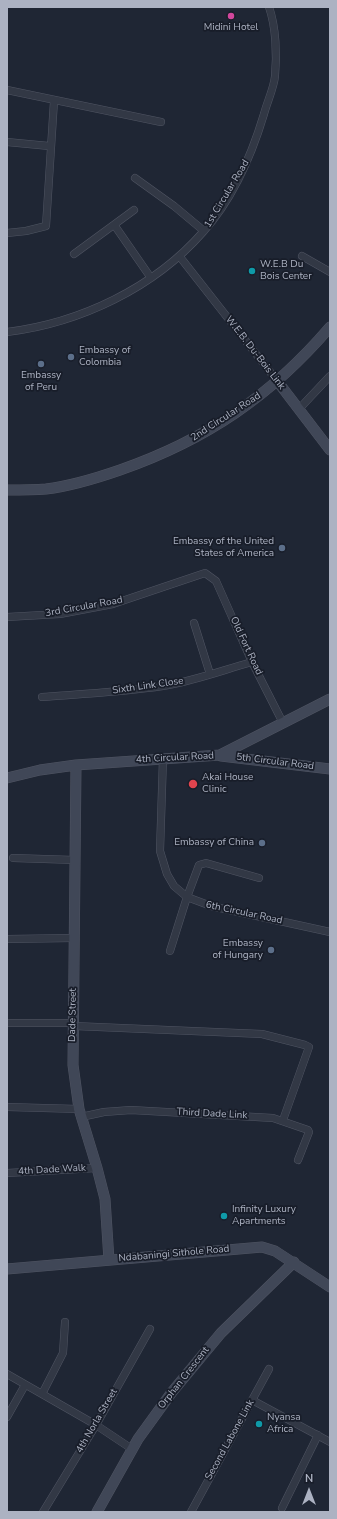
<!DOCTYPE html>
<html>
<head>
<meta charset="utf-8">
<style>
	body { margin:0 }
	#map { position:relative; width:337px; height:1519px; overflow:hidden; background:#1f2634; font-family:"Nunito Sans",sans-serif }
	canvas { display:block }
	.frame { position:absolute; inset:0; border:8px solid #acb2c2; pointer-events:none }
	.north { position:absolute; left:289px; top:1471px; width:40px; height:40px; -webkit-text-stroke:3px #181d29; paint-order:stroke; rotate:0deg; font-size:11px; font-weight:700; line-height:16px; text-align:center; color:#acb2c2 }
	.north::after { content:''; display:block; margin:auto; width:14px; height:18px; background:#acb2c2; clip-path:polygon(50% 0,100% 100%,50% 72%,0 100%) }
</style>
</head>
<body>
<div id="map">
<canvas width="337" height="1519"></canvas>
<div class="frame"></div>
<div class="north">N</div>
</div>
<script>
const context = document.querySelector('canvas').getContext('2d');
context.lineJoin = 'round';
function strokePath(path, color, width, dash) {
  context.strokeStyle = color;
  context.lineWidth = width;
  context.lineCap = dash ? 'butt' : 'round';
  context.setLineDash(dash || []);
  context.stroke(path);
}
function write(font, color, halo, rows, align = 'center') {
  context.font = font + ' "Nunito Sans",sans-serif';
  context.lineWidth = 3.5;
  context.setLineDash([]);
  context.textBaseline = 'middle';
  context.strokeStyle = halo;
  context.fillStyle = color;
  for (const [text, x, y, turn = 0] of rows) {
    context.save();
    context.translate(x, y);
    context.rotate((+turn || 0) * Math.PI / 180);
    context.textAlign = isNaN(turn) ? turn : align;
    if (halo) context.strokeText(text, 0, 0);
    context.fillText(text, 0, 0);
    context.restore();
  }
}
const street = new Path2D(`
	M7,90L161,122
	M7,142L49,146
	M135,178L174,206L204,231
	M115,226L151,278
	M7,233L26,231L46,226L54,101
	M74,254L134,210
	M302,256L330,272
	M180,257L278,382
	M7,332C80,323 154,288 203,232C232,200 252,154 264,114C267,102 274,88 275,76C277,55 276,27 269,7
	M299,409L330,376
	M7,617L60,614L113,604L205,573L216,581L252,662L283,723
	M194,623L210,674
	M42,697C82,694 123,692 163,686C194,681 223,670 252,662
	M163,758L160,851L167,874L174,886L187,897L211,906L330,932
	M13,858L75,860
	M7,939L74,938
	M170,951L187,897L199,865L206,863L259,878
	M7,1023H73
	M74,1026L262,1034L305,1045L309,1047L283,1120
	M7,1107L79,1109
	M81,1117L104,1112L131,1110L273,1118L308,1130L309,1132L298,1160
	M7,1173L97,1168
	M7,1374L96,1425L132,1449
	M42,1394L63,1353L65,1322
	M252,1400L330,1442
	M7,1417L25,1385
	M282,1508L318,1435
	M43,1512L96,1425L150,1329
	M191,1512L269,1369`);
const secondary = new Path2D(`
	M278,382L330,450
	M7,490C20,490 33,490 46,489C71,486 97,478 120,470C206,440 271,396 330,327
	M221,756L330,769
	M76,765L73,1065L79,1109L97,1168L105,1199L109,1260
	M7,778L40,770L76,765L220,755L330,699
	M7,1269L262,1247L275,1251L330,1287
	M97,1512L138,1439L172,1392L221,1333L294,1262`);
strokePath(street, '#505563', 8);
strokePath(secondary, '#505563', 11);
strokePath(street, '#323845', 7);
strokePath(secondary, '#404757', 10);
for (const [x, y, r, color] of [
	[231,16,4,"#d1479c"],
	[252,271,4,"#0f9aa8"],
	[71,357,4,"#5c6f8a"],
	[41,364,4,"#5c6f8a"],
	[282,548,4,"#5c6f8a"],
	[193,784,5,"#e0444e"],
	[262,843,4,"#5c6f8a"],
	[271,950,4,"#5c6f8a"],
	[224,1216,4,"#0f9aa8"],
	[259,1424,4,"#0f9aa8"]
]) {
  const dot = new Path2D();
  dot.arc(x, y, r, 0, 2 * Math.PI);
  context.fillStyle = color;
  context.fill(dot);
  strokePath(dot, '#181d29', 1.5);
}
write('10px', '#acb2c2', '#181d29', [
	["Midini Hotel",231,28,"center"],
	["W.E.B Du",260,265],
	["Bois Center",260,277],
	["Embassy of",79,351],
	["Colombia",79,363],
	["Embassy",41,376,"center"],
	["of Peru",41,388,"center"],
	["Embassy of the United",274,542,"right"],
	["States of America",274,554,"right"],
	["Akai House",202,778],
	["Clinic",202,790],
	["Embassy of China",254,843,"right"],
	["Embassy",263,944,"right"],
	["of Hungary",263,956,"right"],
	["Infinity Luxury",232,1210],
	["Apartments",232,1222],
	["Nyansa",267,1418],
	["Africa",267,1430]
], 'left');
write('10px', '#acb2c2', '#181d29', [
	["1st Circular Road",227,194,-59],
	["W.E.B. Du-Bois Link",255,353,52],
	["2nd Circular Road",226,417,-33],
	["3rd Circular Road",84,607,-10],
	["Old Fort Road",246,646,65],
	["Sixth Link Close",148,686,-8],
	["4th Circular Road",175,758,-3],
	["5th Circular Road",275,762,7],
	["6th Circular Road",244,913,12],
	["Dade Street",73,1015,-89],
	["Third Dade Link",212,1114,3],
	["4th Dade Walk",52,1170,-3],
	["Ndabaningi Sithole Road",174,1254,-5],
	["Orphan Crescent",184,1378,-52],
	["4th Norla Street",97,1421,-60],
	["Second Labone Link",230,1440,-61]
]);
</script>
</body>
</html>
